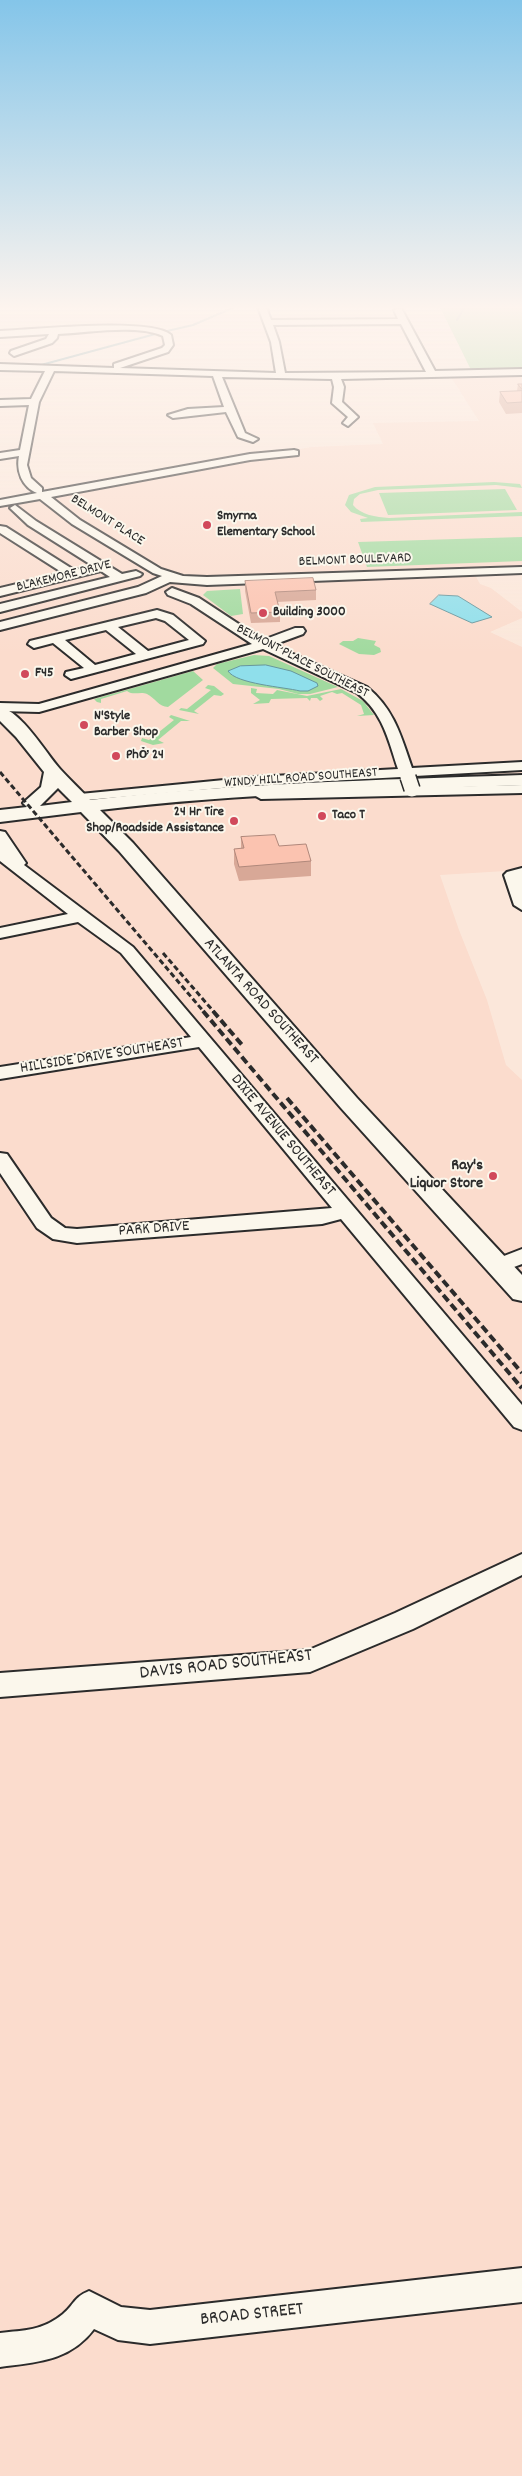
<!DOCTYPE html>
<html>
<head>
<meta charset="utf-8">
<style>
	body { margin:0 }
	canvas { display:block; background:#fbe7da }
</style>
</head>
<body>
<canvas width="522" height="2476"></canvas>
<script>
const context = document.querySelector('canvas').getContext('2d');
context.lineJoin = 'round';
function fillPath(path, color) {
  context.fillStyle = color;
  context.fill(path, 'evenodd');
}
function strokePath(path, color, width, dash) {
  context.strokeStyle = color;
  context.lineWidth = width;
  context.lineCap = dash ? 'butt' : 'round';
  context.setLineDash(dash || []);
  context.stroke(path);
}
function write(font, color, halo, rows, align = 'center') {
  context.font = font + ' Dekko,sans-serif';
  context.lineWidth = 4;
  context.setLineDash([]);
  context.textBaseline = 'middle';
  context.strokeStyle = halo;
  context.fillStyle = color;
  for (const [text, x, y, turn = 0] of rows) {
    context.save();
    context.translate(x, y);
    context.rotate((+turn || 0) * Math.PI / 180);
    context.textAlign = isNaN(turn) ? turn : align;
    if (halo) context.strokeText(text, 0, 0);
    context.fillText(text, 0, 0);
    context.restore();
  }
}
fillPath(new Path2D(`
	M440,307H522V571L474,573L480,584L491,588L522,612V618L490,632L522,647V870L440,875L459,930L487,1000L506,1065L522,1080V2476H0V501L153,472L312,447L383,444L373,423L479,421L449,374L473,373Z`), '#fbdccd');
fillPath(new Path2D(`
	M440,307H522V372L473,374Z
	M494,482L520,484L522,488L496,485L378,490L360,494L354,499L353,505C361,515 376,517 389,518L522,512V516L361,522L360,519L368,518L351,512L345,505L349,495L375,487Z
	M505,489L517,510L388,515L379,493Z
	M522,537V561L367,567L358,542Z
	M240,589L243,614L231,616L203,595L207,591Z
	M358,638L376,641L374,645L380,648L381,652L374,655L359,654L339,644L343,641H353Z
	M254,655L269,656L338,687L310,694H298L279,689L233,684L213,668L217,664Z
	M193,671L203,680L168,707C159,707 155,698 147,694C140,691 134,696 127,691L101,699V703L97,702L94,699Z
	M208,685L214,686L224,694L221,696L214,695L194,711L199,714L179,710L181,708L187,709L211,690L205,688Z
	M251,688L257,689L256,693L273,694L277,690L307,696L341,689L363,701L374,715L357,716L364,714L361,705L342,693L337,694L332,692L320,696L323,699L320,701L317,698H311L310,701L307,698L271,699L269,703L253,704L260,700L251,693Z
	M171,715L190,721H181L158,740L164,743L153,745L141,741L142,738L149,740L174,720L169,717Z`), '#a1da9f');
const water = new Path2D(`
	M439,595L458,596L492,617L472,623L430,604Z
	M266,665L291,671L317,683L318,686L308,691H300C284,687 236,684 228,671L240,666Z`);
fillPath(water, '#8fdfeb');
strokePath(water, '#67979e', 1);
strokePath(new Path2D(`
	M457,320L463,310L460,307
	M163,332L193,325L235,307
	M41,365L159,333`), '#67979e', 2);
const minor = new Path2D(`
	M258,307H266L271,320L398,319L394,310L401,308L435,371L522,369V375L341,379L344,387L342,402L358,417L348,426L343,423L348,417L332,403L334,387L332,379L222,377L245,433L258,439L253,442L238,437L226,412L173,418L168,415L188,409L224,407L213,376L54,371L39,402L27,465L31,478L42,488V492L250,454L294,450L298,451V455L250,460L51,497L80,520L161,569L183,576L207,577L522,567V573L207,585L170,582L146,593L0,630V622L138,587L162,576L153,573L72,524L40,499L0,506V500L37,493C22,487 16,471 19,456L0,459V453L20,450L29,405L0,406V400L31,399L45,371L0,370V364L114,368V364L162,348L165,345L163,336C136,324 88,333 58,334L57,338L52,343L14,356L10,353L11,351L46,339L49,334L0,337V331C31,330 151,317 171,335L173,345L168,352L120,368L276,373L271,342ZM401,324L426,372L285,373L279,342L273,325Z
	M15,505L36,521L122,574L136,571L142,574L140,576L0,612V604L110,577L101,571L0,596V588L63,573L0,533V526L6,527L74,570L93,566L28,525L10,508Z
	M172,588L199,598L263,640L295,628H303L305,631L303,634L273,645L367,687C394,709 401,736 412,768L522,762V770L415,776L413,780L408,781L401,777L255,785L75,801L73,798L75,795L80,794L255,777L398,769C388,739 383,713 357,693L263,649L39,712L0,711V703L39,704L252,644L191,604L168,595L166,592Z
	M157,610L173,615L205,641L203,644L71,679L65,675L66,672L84,668L53,643L34,648L28,644L30,641ZM156,618L165,621L189,640L148,651L118,627ZM106,630L136,654L95,665L65,640Z
	M522,785V793L261,799L254,795L261,791Z
	M0,831L5,832L26,863L24,865L133,947L522,1405V1430L514,1427L341,1219L322,1224L77,1243L53,1239L37,1228L0,1173V1153L7,1154L51,1218L65,1228L77,1229L332,1208L199,1047L0,1079V1067L191,1037L121,953L78,922L0,938V928L68,914L0,861Z
	M522,868V910L514,905L504,875L507,872Z
	M522,1249V1264L498,1273L491,1271L488,1266L491,1261Z
	M522,1554V1575L413,1629L310,1672L0,1697V1673L309,1650L395,1613Z
	M522,2268V2302L150,2344L118,2340L94,2329C70,2361 37,2362 0,2367V2333C25,2330 42,2331 63,2314C74,2305 74,2297 89,2291L121,2307L150,2310Z`);
const major = new Path2D(`
	M0,707C22,712 45,752 60,769C69,779 80,789 90,800C234,783 378,780 522,775V785C381,790 240,793 100,810L133,843L357,1098L522,1275V1301L513,1299L341,1108L119,851L81,812L0,822V810L27,807L23,803L41,787L44,772L16,737L0,721ZM58,788L72,802L40,806Z`);
strokePath(minor, '#2b2b2b', 4);
strokePath(major, '#2b2b2b', 4);
fillPath(minor, '#fbf7ec');
fillPath(major, '#fbf7ec');
strokePath(new Path2D(`
	M0,772L204,1012
	M163,953L214,1012`), '#2b2b2b', 3, [5.5, 3]);
strokePath(new Path2D(`
	M203,1011L521,1387
	M213,1011L243,1046
	M287,1098L522,1373`), '#2b2b2b', 4, [8, 4]);
strokePath(new Path2D(`
	M520,1386L522,1388`), '#2b2b2b', 4.5, [9, 4.5]);
const minorBridge = new Path2D(`
	M408,777L412,789`);
strokePath(minorBridge, '#2b2b2b', 18, []);
strokePath(minorBridge, '#fbf7ec', 15);
fillPath(new Path2D(`
	M518,384H522V413L506,414L499,402L500,392L517,391Z
	M245,581L316,590V600L277,602L280,612V622L251,623L245,591Z
	M241,837L279,846L311,861V876L239,881L234,864V849H241Z`), '#d8a897');
const building = new Path2D(`
	M518,384H522V389Z
	M522,391V402L507,403L500,392Z
	M313,578L316,590L275,592L280,612L251,613L245,581Z
	M275,835L279,846L306,844L311,861L239,867L234,849L244,848L241,837Z`);
fillPath(building, '#fbc3b0');
strokePath(building, '#b0887b', 1);
const sky = context.createLinearGradient(0, 0, 0, 654);
sky.addColorStop(0, '#84c5e9');
sky.addColorStop(0.47, '#fdf4ee');
sky.addColorStop(1, '#fdf4ee00');
context.fillStyle = sky;
context.fillRect(0, 0, 522, 654);
for (const [x, y, r, color] of [
	[207,525,5,"#d1495b"],
	[263,613,5,"#d1495b"],
	[25,674,5,"#d1495b"],
	[84,725,5,"#d1495b"],
	[116,756,5,"#d1495b"],
	[322,816,5,"#d1495b"],
	[234,821,5,"#d1495b"],
	[493,1176,5,"#d1495b"]
]) {
  const dot = new Path2D();
  dot.arc(x, y, r, 0, 2 * Math.PI);
  context.fillStyle = color;
  context.fill(dot);
  strokePath(dot, '#fbf7ec', 2);
}
write('bold 14px', '#2b2b2b', '#fbf7ec', [
	["Smyrna",217,517],
	["Elementary School",217,533],
	["Building 3000",273,613],
	["F45",35,674],
	["N'Style",94,717],
	["Barber Shop",94,733],
	["Phở 24",126,756],
	["24 Hr Tire",224,813,"right"],
	["Shop/Roadside Assistance",224,829,"right"],
	["Taco T",332,816]
], 'left');
write('14px', '#2b2b2b', '#fbf7ec', [
	["BELMONT PLACE",107,521,32],
	["BELMONT BOULEVARD",355,561,-2],
	["BLAKEMORE DRIVE",64,577,-14],
	["BELMONT PLACE SOUTHEAST",302,662,27],
	["WINDY HILL ROAD SOUTHEAST",301,779,-4]
]);
write('16px', '#2b2b2b', '#fbf7ec', [
	["ATLANTA ROAD SOUTHEAST",260,1002,48],
	["HILLSIDE DRIVE SOUTHEAST",102,1057,-9],
	["DIXIE AVENUE SOUTHEAST",282,1136,50],
	["PARK DRIVE",154,1230,-4]
]);
write('bold 16px', '#2b2b2b', '#fbf7ec', [
	["Ray's",483,1167],
	["Liquor Store",483,1185]
], 'right');
write('19px', '#2b2b2b', '#fbf7ec', [
	["DAVIS ROAD SOUTHEAST",226,1666,-6],
	["BROAD STREET",252,2316,-6]
]);
</script>
</body>
</html>
